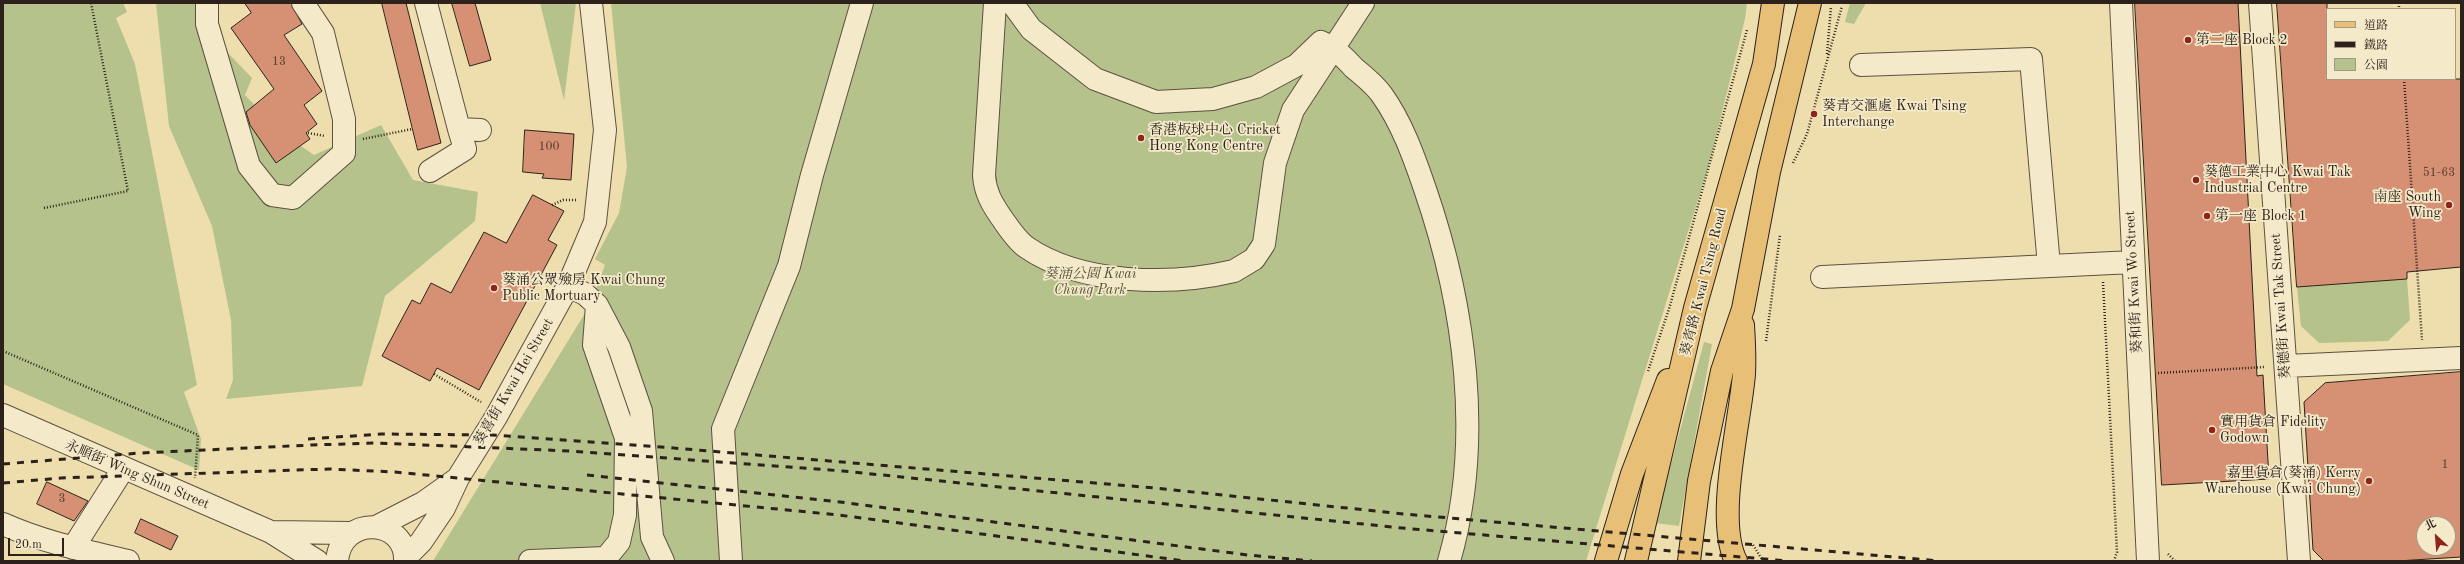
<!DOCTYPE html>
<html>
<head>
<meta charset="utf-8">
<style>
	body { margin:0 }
	#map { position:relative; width:2464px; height:564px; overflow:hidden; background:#eedeae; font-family:"Old Standard TT","Noto Serif TC",serif }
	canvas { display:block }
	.frame { position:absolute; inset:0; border:4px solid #2c221b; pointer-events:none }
	.legend { position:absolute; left:2326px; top:8px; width:130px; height:72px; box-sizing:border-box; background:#f4eaca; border:1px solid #a49a84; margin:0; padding:5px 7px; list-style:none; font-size:12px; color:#2c221b }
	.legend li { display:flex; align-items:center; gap:8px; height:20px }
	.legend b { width:20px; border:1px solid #a49a84 }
	.north { position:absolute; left:2416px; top:516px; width:40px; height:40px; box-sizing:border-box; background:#f4eaca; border:1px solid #a49a84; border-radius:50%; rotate:334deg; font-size:11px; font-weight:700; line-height:16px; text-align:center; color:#2c221b }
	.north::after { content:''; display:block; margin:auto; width:14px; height:18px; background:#8f2418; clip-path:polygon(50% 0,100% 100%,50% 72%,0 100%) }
	.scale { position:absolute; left:8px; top:538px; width:56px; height:18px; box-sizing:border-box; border:2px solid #2c221b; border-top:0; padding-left:5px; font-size:12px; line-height:14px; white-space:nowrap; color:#2c221b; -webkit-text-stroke:3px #f4eaca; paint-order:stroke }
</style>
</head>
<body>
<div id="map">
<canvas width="2464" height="564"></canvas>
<div class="frame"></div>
<ul class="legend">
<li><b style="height:5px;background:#e7bf77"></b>道路</li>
<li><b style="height:5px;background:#2c221b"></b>鐵路</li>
<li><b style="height:11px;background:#b5c28c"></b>公園</li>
</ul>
<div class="north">北</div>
<div class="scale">20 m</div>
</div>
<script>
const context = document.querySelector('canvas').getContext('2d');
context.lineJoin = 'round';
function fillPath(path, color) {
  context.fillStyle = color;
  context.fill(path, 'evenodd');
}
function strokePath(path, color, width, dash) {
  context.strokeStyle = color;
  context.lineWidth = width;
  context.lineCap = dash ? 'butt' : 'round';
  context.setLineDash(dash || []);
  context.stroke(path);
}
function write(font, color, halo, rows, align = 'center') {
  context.font = font + ' "Old Standard TT","Noto Serif TC",serif';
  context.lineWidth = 3.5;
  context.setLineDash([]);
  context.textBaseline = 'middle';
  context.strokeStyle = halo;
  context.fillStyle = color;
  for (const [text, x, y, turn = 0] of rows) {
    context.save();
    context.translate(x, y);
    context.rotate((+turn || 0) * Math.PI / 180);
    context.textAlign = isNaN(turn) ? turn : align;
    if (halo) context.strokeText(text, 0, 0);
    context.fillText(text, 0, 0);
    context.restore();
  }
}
fillPath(new Path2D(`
	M3,3H123L127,12L116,18L135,64L197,385L184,392L201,439L199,470L3,384Z
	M156,3H204L228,53L252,78L245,95L282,133L314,155L381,125L413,180L478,192L475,221L385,296L362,386L226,399L233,380L231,320L212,226L169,126Z
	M540,3H576L564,100Z
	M611,3H1747L1745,19L1710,161L1586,561H433L590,305L605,265L595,259L619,213L627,167Z
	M1850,3H1866L1854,24L1845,22Z
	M2407,279L2410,320L2388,341L2319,343L2301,326L2297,287Z
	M1704,342L1712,344L1679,526L1655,523Z`), '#b5c28c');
const building = new Path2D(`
	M245,3H291L302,24L284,35L322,91L304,105L317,124L306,133L310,139L276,163L250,125L246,112L274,89L231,28L251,13Z
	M382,3H406L441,143L418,150Z
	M452,3H475L491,60L470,66Z
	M2135,3H2238L2257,376L2263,375L2269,479L2162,485Z
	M2277,3H2327V79H2461V267L2407,272V279L2297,287Z
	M525,130L574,134L571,180L542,178L544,174L523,172Z
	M533,195L564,211L548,240L557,245L479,390L437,368L430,381L382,356L412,300L420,304L431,283L451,293L484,232L506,243Z
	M2461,372V557L2397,561H2324L2313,550L2304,402L2325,383ZM2424,524H2448V548H2424Z
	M47,482L88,501L74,521L37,504Z
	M141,519L178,536L171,550L135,533Z`);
fillPath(building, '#d69074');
strokePath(building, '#2c221b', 1);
const minor = new Path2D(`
	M207,3V24L249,166L272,195L293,198L344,153V119L323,33L303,3
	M426,3L459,129L480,130
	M995,3L984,175C985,192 992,204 1001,217C1008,227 1016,240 1026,247C1081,285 1171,286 1234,271L1254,259L1264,244L1275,163L1293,110L1363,3
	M1012,3L1031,29L1095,79L1156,102L1213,99L1256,87L1297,65L1321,42C1335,48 1344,57 1354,68C1364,76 1375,85 1382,95C1402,123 1414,157 1425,189C1465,305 1484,441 1449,561
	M2121,3L2148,561
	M2260,3L2299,561
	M1861,65L2031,59L2049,266
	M430,171L465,149L459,129
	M1822,277L2133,262
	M568,286L585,294L597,305L619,347L641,411L652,537L663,561
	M2286,366L2461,358
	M3,415L271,532L317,561
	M3,524C43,542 86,551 128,561
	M376,527L423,503L457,479
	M272,532L351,533
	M73,548L123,469
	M405,558L421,542L444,508L458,478L496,417L568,286L595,222L605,130L591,3
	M337,561C341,514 407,518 405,561
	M530,561L606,558L619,542L625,515L626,438L594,345L597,305
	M731,561L723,429L789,266L812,175L862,3`);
const major = new Path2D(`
	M1606,561L1632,474L1668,380
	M1636,561L1695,308L1764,64L1773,3
	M1689,561L1699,481L1722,371L1743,309L1769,172L1810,3
	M1736,561C1715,519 1740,423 1744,374C1745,358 1744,341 1743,325`);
strokePath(minor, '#5c5140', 24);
strokePath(major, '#2c221b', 24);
strokePath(new Path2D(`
	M2399,3V9
	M1827,54L1831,7
	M2404,79L2422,340
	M308,133L325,136
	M363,139L412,129
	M1793,163L1807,134L1842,6
	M552,205L563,200H577
	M44,208L128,191L91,3
	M2103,282L2117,552L2114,561
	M1766,341L1780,235
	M3,351L198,435L195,478
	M1648,371L1669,309L1747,30
	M2158,373L2265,367
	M434,374L481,402
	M1753,545L1763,561
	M2168,554L2175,561`), '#2c221b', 2.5, [1, 2]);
strokePath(minor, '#f4eaca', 22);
strokePath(major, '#e7bf77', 22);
strokePath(new Path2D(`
	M308,439L381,434L492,435L661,447L1155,488L1404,514L1940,561
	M3,464L140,453L312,445L377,443L570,451L843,471L1402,528L1788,561
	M587,475L840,502L1248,555L1312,561
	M3,483L61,478L329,469L395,472L839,515L1185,561`), '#2c221b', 3, [7, 7]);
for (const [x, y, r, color] of [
	[2188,40,4,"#8f2418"],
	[1814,114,4,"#8f2418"],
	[1141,138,4,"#8f2418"],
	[2196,180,4,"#8f2418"],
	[2449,205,4,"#8f2418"],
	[2207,216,4,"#8f2418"],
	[494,288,4,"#8f2418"],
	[2212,430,4,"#8f2418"],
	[2369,481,4,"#8f2418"]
]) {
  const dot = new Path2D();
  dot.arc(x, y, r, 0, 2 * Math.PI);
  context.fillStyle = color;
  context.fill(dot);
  strokePath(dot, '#f4eaca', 1.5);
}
write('12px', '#563e31', null, [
	["13",279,62],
	["100",549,147],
	["51-63",2439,173],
	["1",2445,465],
	["3",62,499]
]);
write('14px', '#2c221b', '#f4eaca', [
	["第二座 Block 2",2196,40],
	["葵青交滙處 Kwai Tsing",1822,106],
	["Interchange",1822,122],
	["香港板球中心 Cricket",1149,130],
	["Hong Kong Centre",1149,146],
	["葵德工業中心 Kwai Tak",2204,172],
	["Industrial Centre",2204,188],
	["南座 South",2441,197,"right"],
	["Wing",2441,213,"right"],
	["第一座 Block 1",2215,216],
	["葵涌公眾殮房 Kwai Chung",502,280],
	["Public Mortuary",502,296],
	["實用貨倉 Fidelity",2220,422],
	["Godown",2220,438],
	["嘉里貨倉(葵涌) Kerry",2361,473,"right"],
	["Warehouse (Kwai Chung)",2361,489,"right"]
], 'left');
write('italic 14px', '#55523d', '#f4eaca', [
	["葵涌公園 Kwai",1090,274],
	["Chung Park",1090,290]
]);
write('14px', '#2c221b', '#f4eaca', [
	["葵青路 Kwai Tsing Road",1704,282,-76],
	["葵和街 Kwai Wo Street",2134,282,-93],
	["葵德街 Kwai Tak Street",2281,306,-94],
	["葵喜街 Kwai Hei Street",514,382,-60],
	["永順街 Wing Shun Street",137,475,23]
]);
</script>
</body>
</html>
